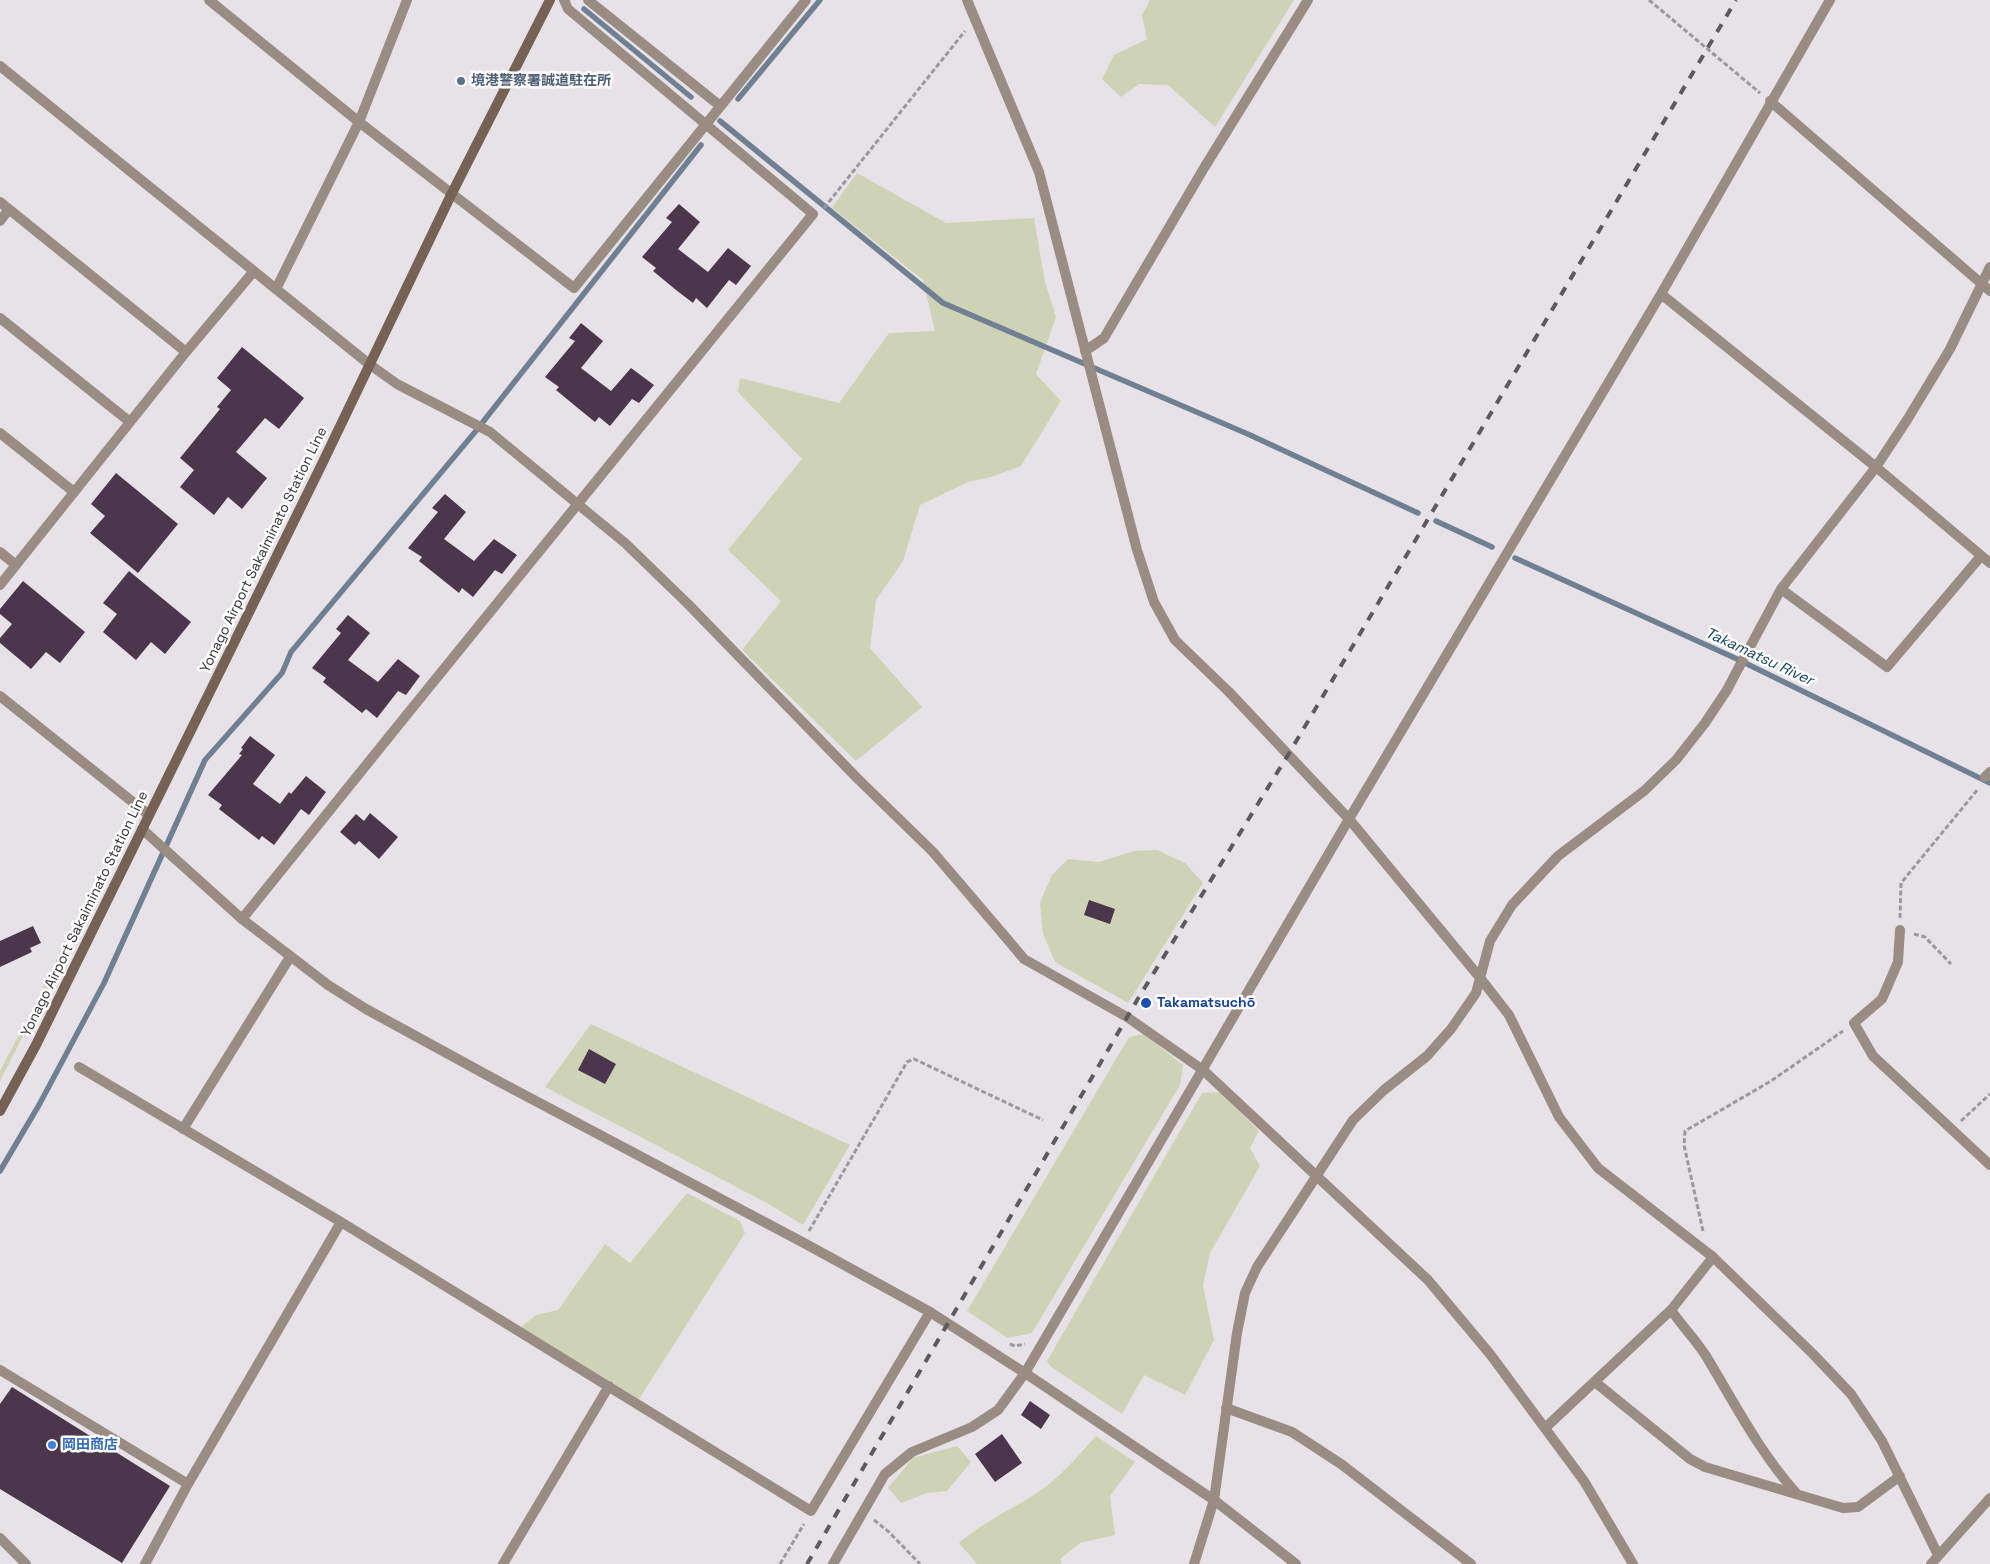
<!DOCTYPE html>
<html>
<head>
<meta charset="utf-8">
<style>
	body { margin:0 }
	canvas { display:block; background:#e7e2e7 }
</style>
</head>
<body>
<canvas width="1990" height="1564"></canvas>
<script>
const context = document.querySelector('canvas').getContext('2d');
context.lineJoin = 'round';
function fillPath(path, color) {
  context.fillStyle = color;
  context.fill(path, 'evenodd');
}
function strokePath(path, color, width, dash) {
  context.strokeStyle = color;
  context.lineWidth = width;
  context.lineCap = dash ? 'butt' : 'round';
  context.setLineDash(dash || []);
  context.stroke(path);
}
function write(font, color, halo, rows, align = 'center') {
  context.font = font + ' "Space Grotesk","Noto Sans JP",sans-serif';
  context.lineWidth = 5;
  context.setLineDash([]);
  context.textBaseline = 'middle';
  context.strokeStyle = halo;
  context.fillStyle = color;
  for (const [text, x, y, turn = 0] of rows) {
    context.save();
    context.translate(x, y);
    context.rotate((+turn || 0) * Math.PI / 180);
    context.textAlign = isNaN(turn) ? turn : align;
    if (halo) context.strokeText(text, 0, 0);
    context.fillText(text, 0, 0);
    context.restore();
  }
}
fillPath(new Path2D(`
	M1150,0H1294L1215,127L1168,85L1139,84L1121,97L1102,79L1114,55L1147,39L1142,15Z
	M857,173L946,223L1034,218L1045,282L1056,317L1036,374L1061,401L1021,466L991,477L968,482L920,505L903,561L876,600L870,648L922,707L856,761L742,650L781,601L728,550L802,459L738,392L740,378L839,403L889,333L935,331L923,280L832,208Z
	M1157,850L1185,863L1203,883L1128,1003L1055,962L1043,934L1040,902L1052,875L1068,859L1099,862L1134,851Z
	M86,900L90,902L47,989L43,987Z
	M591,1024L850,1145L803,1225L765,1202L545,1087Z
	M21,1031L24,1034L0,1081V1071Z
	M1144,1034L1183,1065L1180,1085L1032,1333L1008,1338L967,1311L1129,1037Z
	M1220,1092L1259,1131L1250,1148L1260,1166L1210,1253L1203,1285L1214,1340L1185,1395L1144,1375L1122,1414L1050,1366L1047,1361L1202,1093Z
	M687,1193L740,1221L745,1233L639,1399L521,1327L536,1315L558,1310L605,1244L630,1263Z
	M1096,1436L1135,1462L1110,1496L1115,1535L1080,1543L1060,1559L1062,1564H977L959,1543C982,1523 1008,1511 1034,1495C1058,1480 1077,1457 1096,1436Z
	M957,1446L971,1462L947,1491L927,1493L901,1503L888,1488L913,1458Z`), '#ced3b6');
strokePath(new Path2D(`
	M584,9L691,97
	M738,99L820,0
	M720,121L943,303L1250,435L1418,513
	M1436,521L1492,547
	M1515,558L1737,659L1990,783
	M0,1171L39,1105L104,983L205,760L282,673L291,652L475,432L701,145`), '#708092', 5.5);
fillPath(new Path2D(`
	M679,204L700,222L678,249L708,272L728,248L751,266L736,285L729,280L707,308L696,298L693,303L676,290L653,271L656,268L642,257L672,222L666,218Z
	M581,323L603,341L581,368L611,391L631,368L654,385L639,403L632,399L610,426L599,417L595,422L579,409L556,390L559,387L545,377L575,341L569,338Z
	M242,347L304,398L279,429L265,418L236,452L267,478L242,509L228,497L214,515L180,487L194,470L180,458L220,409L217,407L231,390L217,378Z
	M116,473L178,524L138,573L90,533L105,516L91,504Z
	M445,494L466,512L444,539L474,561L494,539L517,555L502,574L495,570L473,597L462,588L459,593L419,561L422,557L408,548L438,512L432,508Z
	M129,571L191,622L165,654L151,642L136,660L103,632L117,614L103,603Z
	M23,581L85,632L60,663L46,652L31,669L0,643V638L12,624L0,614V609Z
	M348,615L370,633L348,660L378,682L398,659L420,676L406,695L398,691L377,718L366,709L362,713L323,682L326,678L312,668L341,633L336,629Z
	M250,736L275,755L253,784L280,804L289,792L291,794L306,776L326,792L309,815L301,809L274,845L262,836L259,840L219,809L222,805L208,795L242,755L239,754L243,749L241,748Z
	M370,813L398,837L379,859L359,841L355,845L340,832L356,814L364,821Z
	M1089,900L1115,909L1110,924L1084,915Z
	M33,926L41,943L30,948L32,952L0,967V941Z
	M589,1049L616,1064L605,1084L578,1070Z
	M12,1387L170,1486L122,1563L0,1489V1404Z
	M1030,1401L1050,1415L1041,1429L1021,1415Z
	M1002,1434L1022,1463L995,1482L975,1454Z`), '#4b364c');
strokePath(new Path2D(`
	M1649,0L1760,93
	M824,208L965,31
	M1900,918L1901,883L1978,789
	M1914,934L1925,937L1951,964
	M1961,1121L1990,1094
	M809,1231L907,1062L914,1059L1043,1120
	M1703,1231L1684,1145L1685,1131L1771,1081L1843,1031
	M1010,1344L1015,1346L1025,1344
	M874,1520L889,1532L920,1564
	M780,1564L804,1524`), '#9c989c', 3, [5, 2.5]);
strokePath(new Path2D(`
	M1770,101L1990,291
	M1781,589L1887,667L1981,556
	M1743,660L1781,589L1876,467L1907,420L1950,349L1990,267
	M1229,692L1349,819L1481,979L1509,1015L1559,1117L1598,1168L1713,1257L1813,1354L1851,1394L1882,1441L1938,1555
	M1985,777L1990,772
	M1900,930L1898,962L1882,999L1854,1023L1873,1056L1990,1165
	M1003,934L1024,959L1127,1017L1203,1070L1428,1280L1490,1354L1584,1481L1633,1564
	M1671,1310C1682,1326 1696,1340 1706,1356C1735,1404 1760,1453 1797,1494
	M1595,1382L1690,1459L1705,1467L1843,1508L1858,1507L1900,1476
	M1226,1408L1292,1432L1341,1464L1471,1564
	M1545,1428L1671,1310L1713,1257
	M1194,1564L1214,1500L1237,1333L1245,1293L1257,1267L1353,1120L1384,1090L1427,1056L1451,1029L1476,993L1490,941L1512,905L1558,856L1644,791L1676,760L1705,723L1727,690L1739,667`), '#998c83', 10);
strokePath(new Path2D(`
	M209,0L359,122L574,288L806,0
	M588,0L719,105
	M967,0L1039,172L1137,550L1154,602L1175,640L1229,692
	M0,66L276,289L359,122L407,0
	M0,202L186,352
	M0,221L9,209
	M276,289L369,364L397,384L490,432L625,543L688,604L858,779L933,852L1003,934
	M0,318L130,422
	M1085,351L1104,338L1204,168L1308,0
	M0,433L74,492
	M0,552L16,565
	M0,585L186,352L254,271
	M1739,667L1743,660
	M242,919C431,683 623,450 813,214L568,9L564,0
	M79,1067L341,1222L811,1511L930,1312
	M183,1129L290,957
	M0,1370L188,1484
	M0,1538L26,1564
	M145,1564L188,1484L341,1222
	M503,1564L609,1386
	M833,1564L885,1474L912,1452L972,1427L998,1410L1025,1373
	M1931,1564L1990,1498`), '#998c83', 10);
strokePath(new Path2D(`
	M1661,294L1876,467L1990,563
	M0,696L149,815
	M142,829L242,919L328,985L366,1009L496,1080L804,1243L930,1312L1025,1373L1214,1500L1296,1564
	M1025,1373L1349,819L1661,294L1830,0`), '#998c83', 10);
strokePath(new Path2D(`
	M0,1111L36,1045L322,464L451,195L550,0`), '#756255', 10);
strokePath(new Path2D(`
	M807,1564L1139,997L1288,755L1736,0`), '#5c5a5c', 4, [9, 9]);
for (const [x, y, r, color] of [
	[461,81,5,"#5c6f8a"],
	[1146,1003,6,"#1a4fb4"],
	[52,1445,5,"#3f7fe0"]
]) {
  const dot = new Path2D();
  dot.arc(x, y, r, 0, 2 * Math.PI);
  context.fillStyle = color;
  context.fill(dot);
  strokePath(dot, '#fff', 2);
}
write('bold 14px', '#4e5e75', '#fff', [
	["境港警察署誠道駐在所",471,81]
], 'left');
write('14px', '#343234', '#fff', [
	["Yonago Airport Sakaiminato Station Line",264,550,-64],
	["Yonago Airport Sakaiminato Station Line",85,914,-64]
]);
write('bold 14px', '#164399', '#fff', [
	["Takamatsuchō",1157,1003]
], 'left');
write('bold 14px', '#366cbe', '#fff', [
	["岡田商店",62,1445]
], 'left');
write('italic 15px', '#184164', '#fff', [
	["Takamatsu River",1759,657,25]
]);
</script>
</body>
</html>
